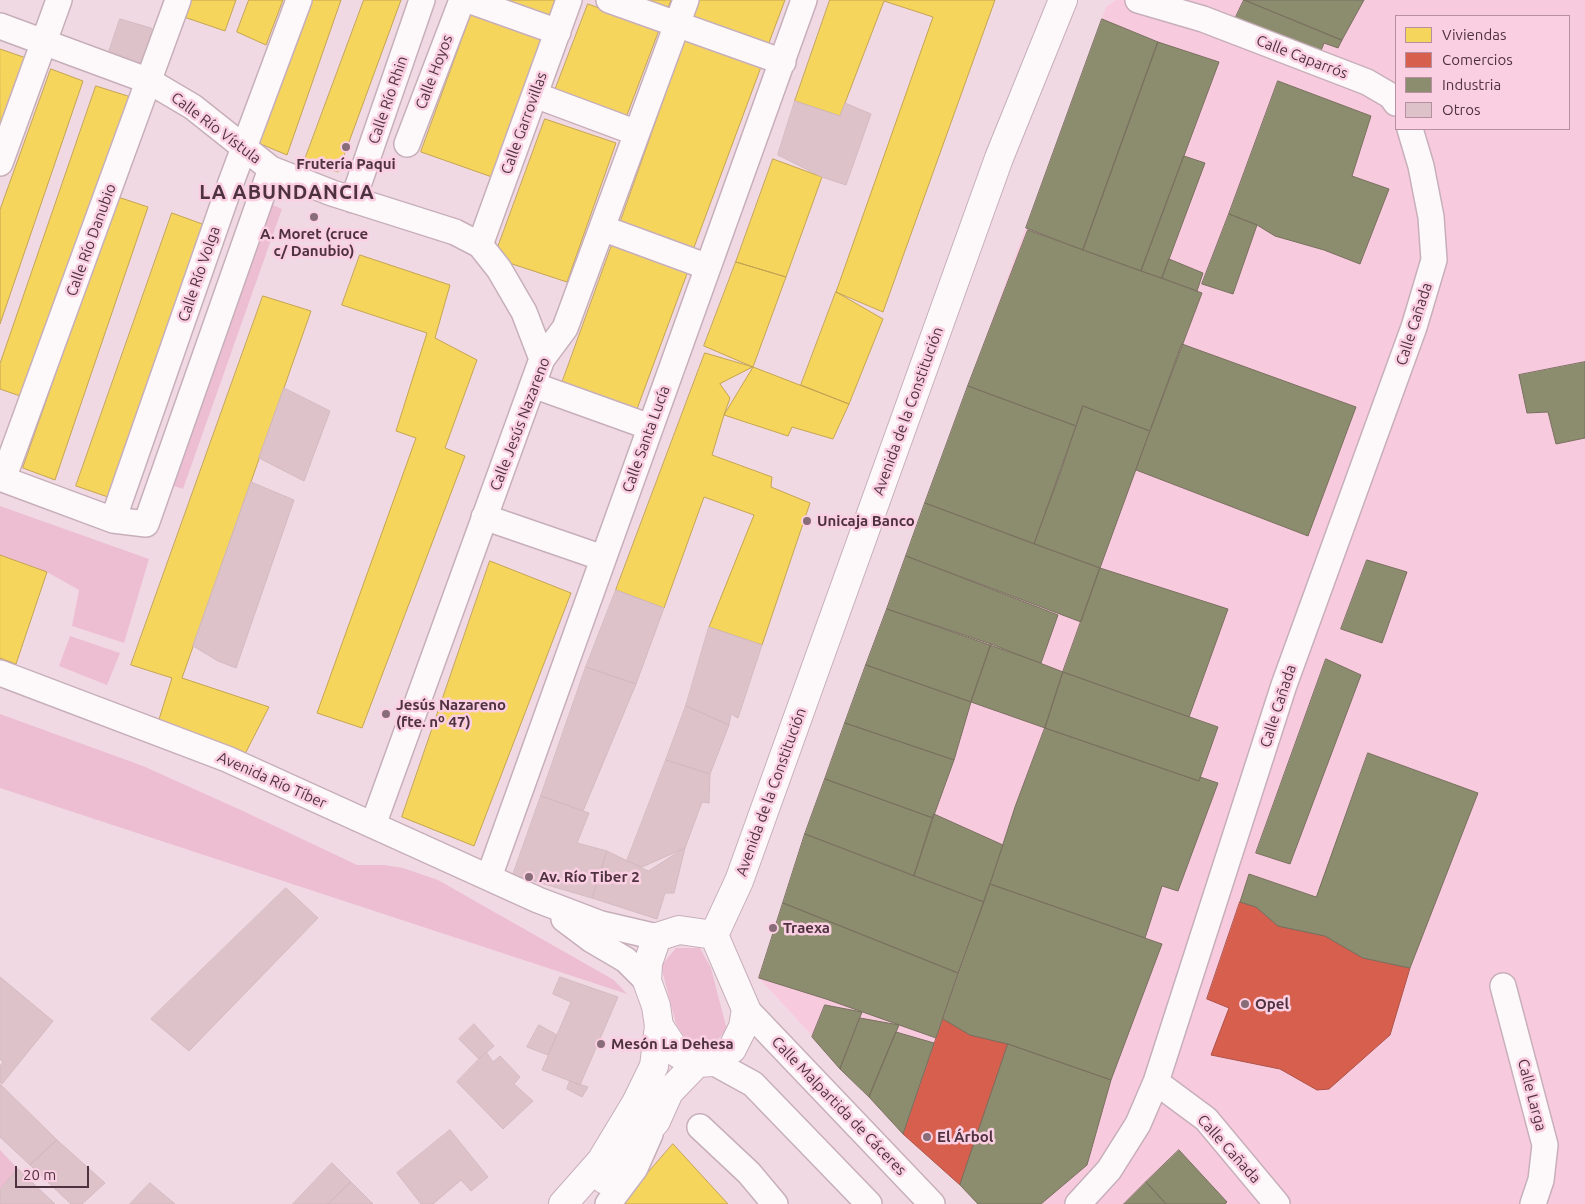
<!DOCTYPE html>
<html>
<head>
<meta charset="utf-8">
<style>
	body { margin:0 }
	#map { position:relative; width:1585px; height:1204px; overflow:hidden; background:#f1d9e3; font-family:Ubuntu,sans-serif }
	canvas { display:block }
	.legend { position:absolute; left:1395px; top:15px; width:175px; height:115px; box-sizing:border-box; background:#fbcfe2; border:1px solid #b690a1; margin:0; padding:6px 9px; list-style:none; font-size:15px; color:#4f323f }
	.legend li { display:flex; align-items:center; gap:10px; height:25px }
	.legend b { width:25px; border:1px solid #b690a1 }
	.scale { position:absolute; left:15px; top:1166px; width:74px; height:22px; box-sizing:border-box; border:2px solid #4f323f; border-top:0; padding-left:6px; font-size:15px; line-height:18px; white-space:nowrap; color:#4f323f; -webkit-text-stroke:4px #fbcfe2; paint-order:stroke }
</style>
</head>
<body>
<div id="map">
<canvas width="1585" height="1204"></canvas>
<ul class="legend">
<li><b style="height:14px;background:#f6d55c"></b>Viviendas</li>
<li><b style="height:14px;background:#d6604d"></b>Comercios</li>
<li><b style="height:14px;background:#8c8c6e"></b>Industria</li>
<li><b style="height:14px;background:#ddc2c9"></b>Otros</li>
</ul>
<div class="scale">20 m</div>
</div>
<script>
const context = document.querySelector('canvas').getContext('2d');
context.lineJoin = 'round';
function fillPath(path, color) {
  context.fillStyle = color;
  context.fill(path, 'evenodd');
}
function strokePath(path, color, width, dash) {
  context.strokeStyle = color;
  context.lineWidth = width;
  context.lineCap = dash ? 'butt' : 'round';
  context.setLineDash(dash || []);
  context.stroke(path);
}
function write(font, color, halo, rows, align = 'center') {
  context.font = font + ' Ubuntu,sans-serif';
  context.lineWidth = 5;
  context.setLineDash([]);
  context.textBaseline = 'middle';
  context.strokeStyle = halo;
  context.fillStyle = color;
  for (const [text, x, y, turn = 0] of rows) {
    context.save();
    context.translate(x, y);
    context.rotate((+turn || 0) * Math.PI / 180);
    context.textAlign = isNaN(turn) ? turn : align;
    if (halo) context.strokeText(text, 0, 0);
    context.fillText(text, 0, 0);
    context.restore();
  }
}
fillPath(new Path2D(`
	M1116,0H1585V1204H979L960,1185L903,1134L759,978L805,834L1106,7ZM1396,16H1569V129H1396Z`), '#f8cade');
fillPath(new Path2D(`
	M266,202L282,209L183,489L165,483Z
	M0,506L149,559L124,643L72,626L79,590L47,572L0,555Z
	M70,636L120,653L107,685L59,666Z
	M0,714L143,766L243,811L357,865H384L403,868L438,880L614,980L627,994L0,788Z
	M676,948H700L711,968L727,1030L715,1042L689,1044L676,1024L661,966Z
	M0,1150L18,1169L0,1190Z`), '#edbed2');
const homes = new Path2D(`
	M190,0H236L225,31L184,17Z
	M249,0H283L266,45L237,32Z
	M305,0H341L287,155L256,142Z
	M364,0H401L338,172L304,162Z
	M501,0H557L551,19Z
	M628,0H671L666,13Z
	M699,0H785L767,48L690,23Z
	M830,0H995L883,312L836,292L933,17L884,1L840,116L795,101Z
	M588,4L659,30L624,123L552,98Z
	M472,12L543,40L492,177L421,152Z
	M685,40L761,67L693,250L619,226Z
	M0,49L32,60L0,147Z
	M51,69L83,81L0,324V210Z
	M96,86L134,98L26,398L0,389V364Z
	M545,119L616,143L567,282L494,258Z
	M773,159L822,177L786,277L736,262Z
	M118,197L148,207L55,480L23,468Z
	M172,213L205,225L108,497L76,486Z
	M612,245L688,271L637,409L562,383Z
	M360,255L450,285L435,338L477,360L445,448L465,456L362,728L317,713L416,438L396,431L427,333L342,305Z
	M736,262L786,277L753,367L704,346Z
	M836,292L883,319L849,404L801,385Z
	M263,296L311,311L182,678L269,707L245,754L155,732L172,678L131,665Z
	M705,353L753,367L724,415L712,455L772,477L771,487L810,503L762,645L709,627L754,515L704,497L664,608L616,590Z
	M753,367L849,404L833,439L792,427L788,436L724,415L730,398L720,384Z
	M0,555L47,572L16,664L0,658Z
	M490,561L571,593L474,846L402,817Z
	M673,1144L728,1204H621Z`);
fillPath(homes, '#f6d55c');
strokePath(homes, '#c4a453', 1);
const shops = new Path2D(`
	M1240,902L1256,907L1278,926L1325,936L1363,958L1410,968L1390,1035L1329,1089L1317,1090L1280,1069L1211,1055L1229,1008L1207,999Z
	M943,1019L970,1035L1008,1044L960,1185L903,1134Z`);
fillPath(shops, '#d6604d');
strokePath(shops, '#ae5249', 1);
const industry = new Path2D(`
	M1244,0H1243H1364L1342,40Z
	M1244,0L1342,40L1338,48L1324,43L1319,56L1234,21Z
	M1102,19L1158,42L1083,250L1026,228Z
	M1158,42L1219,62L1141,271L1083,250Z
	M1278,81L1371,116L1352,176L1389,189L1360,264L1324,250L1275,236L1257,225L1229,214Z
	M1184,156L1205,163L1162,278L1141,271Z
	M1229,214L1257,225L1233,294L1202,284Z
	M1028,230L1202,293L1150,431L1083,406L1076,426L968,386Z
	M1169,259L1203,273L1197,291L1162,278Z
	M1182,344L1356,407L1308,536L1136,470Z
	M1585,362V438L1556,444L1548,412L1527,413L1519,375Z
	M968,386L1076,426L1034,544L925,503Z
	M1083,406L1150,431L1100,568L1034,544L1062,468Z
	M925,503L1100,568L1081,622L906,556Z
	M906,556L1058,615L1041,663L887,609Z
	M1367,560L1407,572L1382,643L1341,629Z
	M1100,568L1228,609L1189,717L1063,672Z
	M887,609L991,644L971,702L866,665Z
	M991,644L1063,672L1045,728L971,702Z
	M1326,659L1361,675L1290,864L1256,853Z
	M866,665L971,702L954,760L845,723Z
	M1063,672L1218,727L1199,781L1045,728Z
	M845,723L954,760L933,818L825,779Z
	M1045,728L1199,781L1200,777L1218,783L1178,891L1162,886L1145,938L990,884L1015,807Z
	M1368,753L1478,793L1410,968L1363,958L1325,936L1278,926L1256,907L1240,902L1249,874L1316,897Z
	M825,779L933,818L914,876L805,834Z
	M934,814L1003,845L984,902L914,876Z
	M805,834L984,902L958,973L783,903Z
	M990,884L1162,944L1111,1080L1008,1044L970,1035L943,1019Z
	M783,903L958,973L936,1038L826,999L759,978Z
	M825,1005L862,1012L840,1069L812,1037Z
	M860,1018L899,1025L869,1097L840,1069Z
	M896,1032L934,1043L903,1134L869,1097Z
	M1008,1044L1111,1080L1087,1165L1041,1204H978L960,1185Z
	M1179,1150L1227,1202L1225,1204H1166L1146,1182Z
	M1146,1182L1166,1204H1124Z`);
fillPath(industry, '#8c8c6e');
strokePath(industry, '#7a7160', 1);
const building = new Path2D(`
	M120,19L151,28L153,31L142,64L109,52Z
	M795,101L840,116L845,103L871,114L846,185L822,177L778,155Z
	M284,388L330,411L304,481L259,458Z
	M251,482L294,500L236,668L218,661L193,646Z
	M616,590L664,608L636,684L586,667Z
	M709,627L762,645L738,718L731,714L729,725L686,706Z
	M586,667L636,684L583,811L541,796Z
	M686,706L729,725L710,774L666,760Z
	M666,760L710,774L709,803L702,802L685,848L642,867L627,861Z
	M541,796L589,813L577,843L607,851L592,898L513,875Z
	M685,848L674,893H665L657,919L592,898L607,851L648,871Z
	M286,888L318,918L189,1051L151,1019Z
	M0,977L53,1021L2,1084L0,1082V1066L3,1062L0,1059Z
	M560,977L618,997L580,1085L542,1070L571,1002L553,994Z
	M474,1024L494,1046L479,1059L459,1039Z
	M539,1025L557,1035L548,1055L527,1047Z
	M486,1052L493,1062L500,1056L520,1077L514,1084L533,1101L503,1129L457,1082Z
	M570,1081L588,1087L582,1097L567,1089Z
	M0,1084L57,1140L30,1165L0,1137Z
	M450,1130L488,1177L471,1191L461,1180L433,1204H421L397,1173Z
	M57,1140L105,1183L82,1204H71L30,1165Z
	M332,1163L351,1182L328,1204H293Z
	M18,1169L55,1204H0V1190Z
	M351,1182L373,1204H328Z
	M150,1183L175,1204H130Z`);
fillPath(building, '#ddc2c9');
strokePath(building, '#d3bac0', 1);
const street = new Path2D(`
	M468,0L558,32
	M609,0L783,62
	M1138,0L1203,19L1367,82L1391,96L1396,103
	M0,26L149,81L193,107L271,169L332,193L455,232L480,245L499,269L524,312L542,359
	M535,95L637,133
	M407,144L462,0
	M0,163L59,0
	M353,200L422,0
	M602,228L708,267
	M480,245L569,0
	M533,385L650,427
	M0,478L113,520L146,524L271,169
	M3,479L178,0
	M484,517L603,558
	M113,520L230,185L299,0
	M0,673L227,759L538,900L601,924L657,937
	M373,825L542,359L565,328L686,0
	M489,877L804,0
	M564,919L592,940L626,960L647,981
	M1503,986L1545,1145L1541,1180L1533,1204
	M746,1009L932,1204
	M713,1062L753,1084L869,1204
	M700,1127L749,1173L775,1204
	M608,1204L635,1168L650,1134
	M1078,1204L1109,1170L1138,1124L1156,1082
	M1277,1204L1206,1119L1156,1082L1284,685L1414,327L1434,260L1431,217L1421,166L1410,129`);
const secondary = new Path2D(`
	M679,930L714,935L746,1009L743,1027L732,1049L713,1062L697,1063L677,1053L659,1026L656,1006L647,981L648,963L657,937Z
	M714,935L739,881L999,158L1063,0
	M605,1180L656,1121L669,1092L697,1063
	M563,1204L601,1161L636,1103L654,1066L659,1026`);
strokePath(street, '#c7afba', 28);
strokePath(secondary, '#c7afba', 30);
strokePath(street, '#fdf9fb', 25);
strokePath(secondary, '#fdf9fb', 28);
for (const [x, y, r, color] of [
	[346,147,5,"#886c78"],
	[314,217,5,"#886c78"],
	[807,521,5,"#886c78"],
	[386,714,5,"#886c78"],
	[529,877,5,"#886c78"],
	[773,928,5,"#886c78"],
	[1245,1004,5,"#886c78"],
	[601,1044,5,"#886c78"],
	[927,1137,5,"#886c78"]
]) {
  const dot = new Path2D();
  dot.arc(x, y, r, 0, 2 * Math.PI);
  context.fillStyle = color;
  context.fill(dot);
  strokePath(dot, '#fbcfe2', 2);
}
write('15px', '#4f323f', '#fbcfe2', [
	["Calle Caparrós",1302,57,21],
	["Calle Hoyos",434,72,-69],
	["Calle Río Rhin",388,100,-71],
	["Calle Garrovillas",524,123,-70],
	["Calle Río Vístula",216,128,37],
	["Calle Río Danubio",91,240,-70],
	["Calle Río Volga",199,274,-71],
	["Calle Cañada",1414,324,-72],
	["Avenida de la Constitución",908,411,-70],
	["Calle Jesús Nazareno",520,424,-69],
	["Calle Santa Lucía",646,439,-70],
	["Calle Cañada",1278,706,-72],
	["Avenida Río Tíber",272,780,24],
	["Avenida de la Constitución",771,792,-70],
	["Calle Larga",1532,1095,75],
	["Calle Malpartida de Cáceres",839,1106,46],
	["Calle Cañada",1229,1149,48]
]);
write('bold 15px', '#4f323f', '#fbcfe2', [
	["Frutería Paqui",346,164,"center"],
	["A. Moret (cruce",314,234,"center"],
	["c/ Danubio)",314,251,"center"],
	["Unicaja Banco",817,521],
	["Jesús Nazareno",396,705],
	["(fte. nº 47)",396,722],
	["Av. Río Tiber 2",539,877],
	["Traexa",783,928],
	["Opel",1255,1004],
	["Mesón La Dehesa",611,1044],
	["El Árbol",937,1137]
], 'left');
context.letterSpacing = '1px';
write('bold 20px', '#4f323f', '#fbcfe2', [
	["LA ABUNDANCIA",287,192]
]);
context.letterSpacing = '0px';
</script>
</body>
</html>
